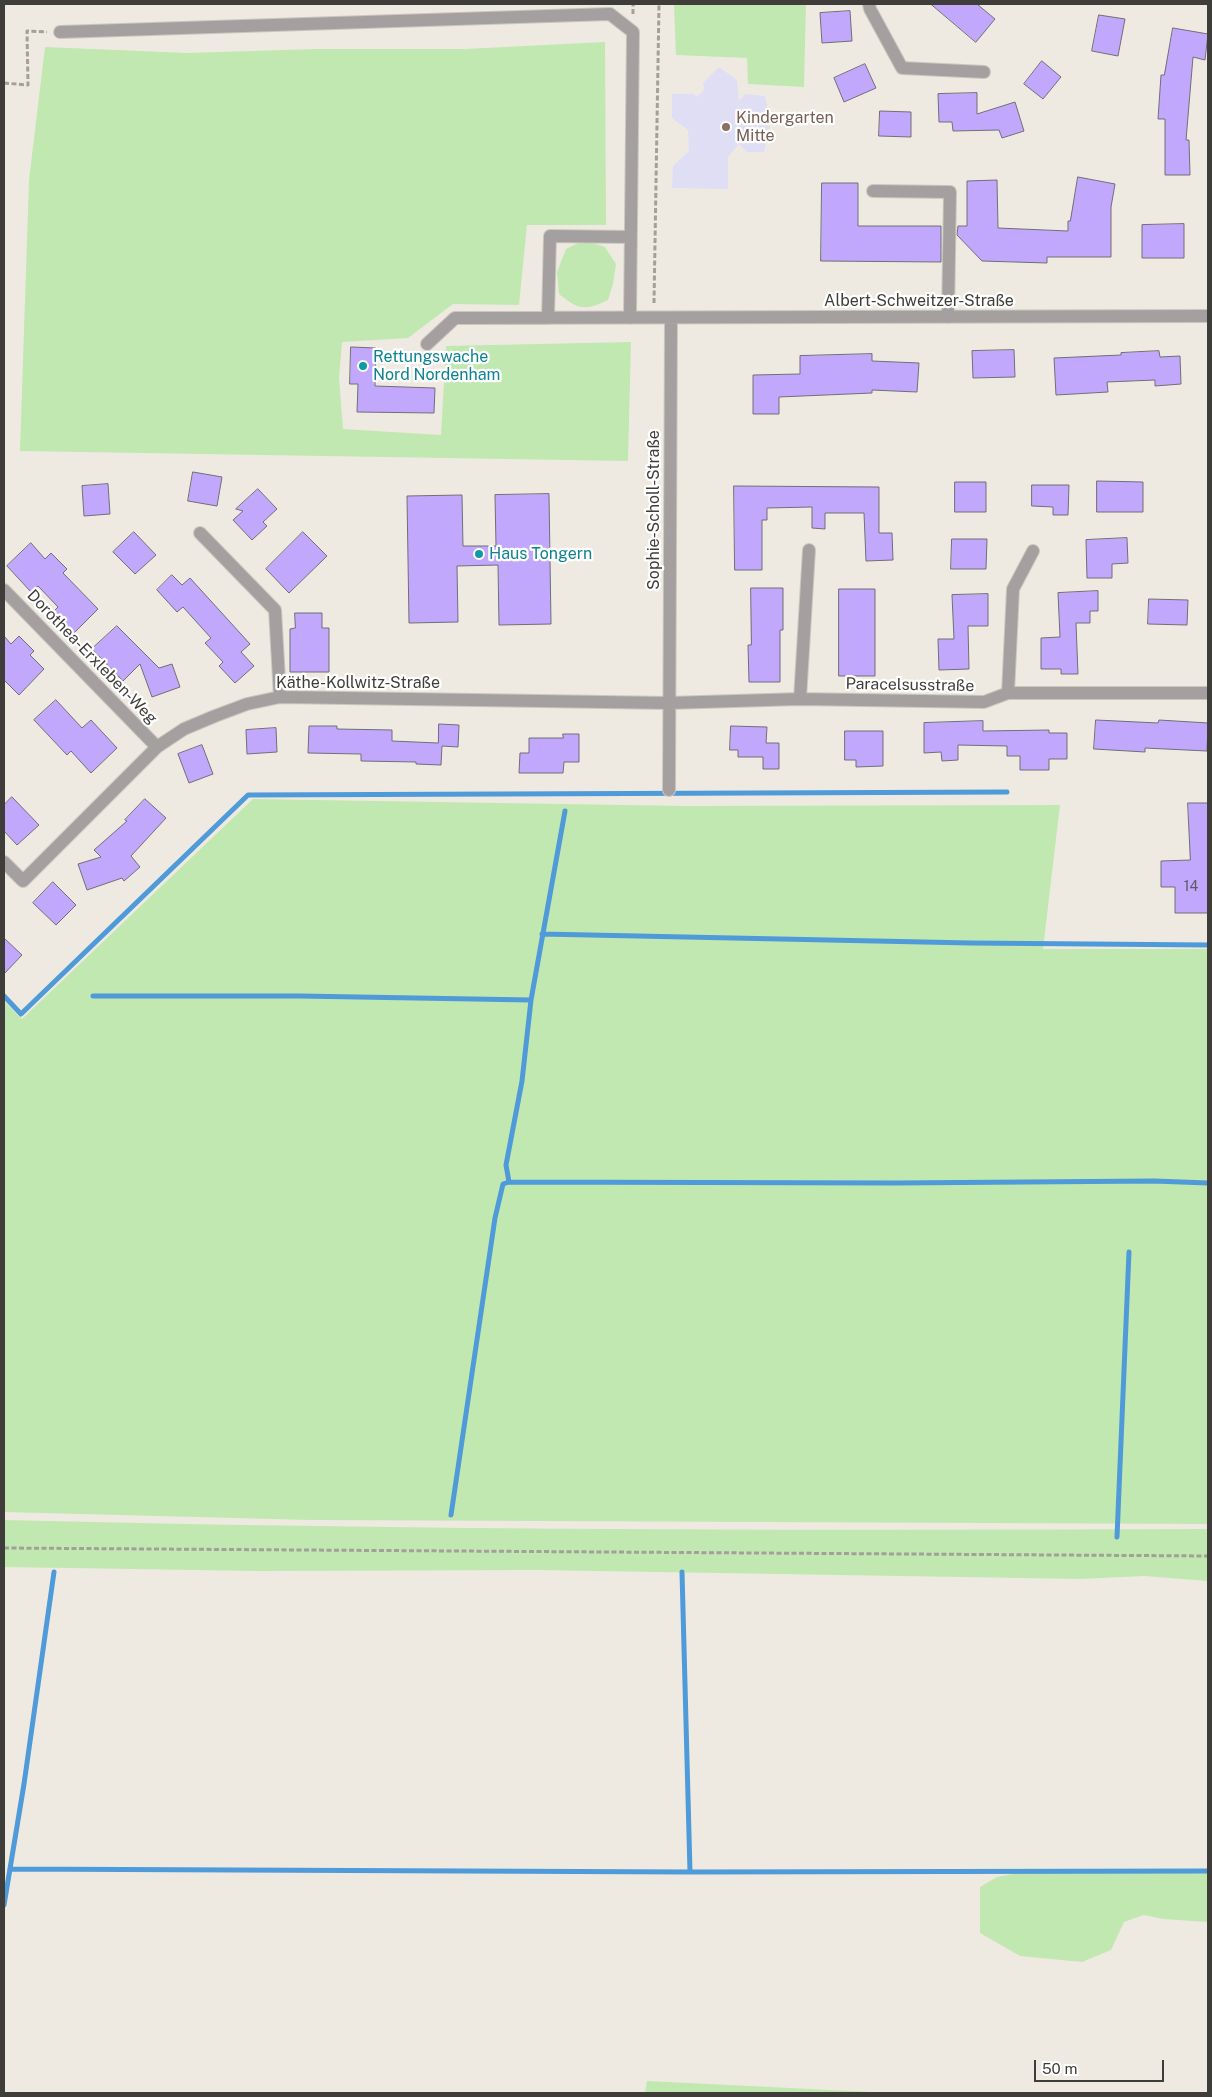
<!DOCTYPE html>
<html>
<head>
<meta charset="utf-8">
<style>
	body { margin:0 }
	#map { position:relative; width:1212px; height:2097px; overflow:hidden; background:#eeeae1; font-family:"Public Sans",sans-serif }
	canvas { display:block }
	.frame { position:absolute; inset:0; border:5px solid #3e3d39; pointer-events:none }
	.scale { position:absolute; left:1034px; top:2060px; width:130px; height:22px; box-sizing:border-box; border:2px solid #3e3d39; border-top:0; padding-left:6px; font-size:15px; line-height:18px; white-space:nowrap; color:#3e3d39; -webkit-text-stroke:4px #fff; paint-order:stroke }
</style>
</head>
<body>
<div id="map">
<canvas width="1212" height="2097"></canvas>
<div class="frame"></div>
<div class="scale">50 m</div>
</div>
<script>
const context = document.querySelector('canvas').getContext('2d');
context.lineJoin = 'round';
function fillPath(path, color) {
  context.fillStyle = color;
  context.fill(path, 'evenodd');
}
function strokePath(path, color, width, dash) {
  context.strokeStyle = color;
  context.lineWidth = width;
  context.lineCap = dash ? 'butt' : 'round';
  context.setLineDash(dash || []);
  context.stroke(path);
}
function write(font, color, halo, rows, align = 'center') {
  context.font = font + ' "Public Sans",sans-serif';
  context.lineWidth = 4.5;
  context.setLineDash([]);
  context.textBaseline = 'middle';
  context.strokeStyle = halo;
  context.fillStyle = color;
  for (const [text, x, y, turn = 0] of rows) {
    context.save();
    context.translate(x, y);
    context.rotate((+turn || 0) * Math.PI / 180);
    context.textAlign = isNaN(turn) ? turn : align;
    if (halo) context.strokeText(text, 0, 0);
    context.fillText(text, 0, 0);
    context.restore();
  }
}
fillPath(new Path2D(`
	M719,67L737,80L739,101L745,94L765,96L770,124L764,152H747L739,144L728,157V189L672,188L673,166L689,151L688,130L672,118V94H694L697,97L704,90L703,83Z`), '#e0def4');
fillPath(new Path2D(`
	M674,4H806L804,87L748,84L747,58L676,55Z
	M605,42L606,225H527L519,305L453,304L408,338L342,342L339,378L343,429L441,435L446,346L631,342L628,461L20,451L29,180L45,47L187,53L316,49H465Z
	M584,240L605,247L616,264L613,284L608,300C584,311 579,310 559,294L557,272L566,249Z
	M253,799L685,806L1060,805L1043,949H1208V1524L312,1520L4,1512V1001L22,1019Z
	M4,1520C405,1530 807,1531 1208,1529V1581L1144,1576L1081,1579L537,1570L259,1571L4,1567Z
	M1023,1872L1208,1873V1922L1163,1919L1144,1915L1124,1922L1111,1950L1082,1962L1020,1956L980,1933V1887L997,1877Z
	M647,2081L892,2093H645Z`), '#c1e8b0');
strokePath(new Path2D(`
	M542,934L971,943L1208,945
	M4,996L21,1014L248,795L1007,792
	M93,996H300L531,1000
	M509,1182L506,1165L522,1081L531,1000L565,811
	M451,1515L495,1218L503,1184L509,1182L896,1183L1154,1181L1208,1183
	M1117,1537L1129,1252
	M682,1572L690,1872
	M10,1869L690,1872L1208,1871
	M4,1905L24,1784L54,1572`), '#4f9ad9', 5);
const building = new Path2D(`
	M931,4H977L995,19L976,42Z
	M850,11L852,41L822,43L820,13Z
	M1099,15L1125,19L1118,56L1092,51Z
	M1173,28L1208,34L1205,60L1193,57L1186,140H1189L1190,175H1165V119H1158L1161,75H1164Z
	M1042,61L1061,77L1043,99L1024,84Z
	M865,64L876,88L844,102L834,78Z
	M977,93V114L1015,102L1024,131L1002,138L999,130L953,131L952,122H939L938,94Z
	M880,111L911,112V137L879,136Z
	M1078,177L1115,184L1111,207V257H1047V263L982,261L957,235L958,226H967V181L997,180L998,228L1068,231V221H1070Z
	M822,183H858V226H941V262L821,261Z
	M1184,224V258H1142V225Z
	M351,347L376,348L375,386L435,388L434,413L357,412L358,384H350Z
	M1014,350L1015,377L973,378L972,351Z
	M1159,351L1160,357L1180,356L1181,384L1155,386V380L1107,382L1108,392L1056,395L1054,358L1121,355V353Z
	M872,354V361L919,363L917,392L872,390V393L779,397V414H753V375L800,374V356Z
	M193,472L222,477L217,506L188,501Z
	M1097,481L1143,482V512H1097Z
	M955,482H986V512H955Z
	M108,484L110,514L84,516L82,486Z
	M1032,485H1069L1068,515H1053V507L1032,506Z
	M734,486L879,487V533H892L893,560L866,561L864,513H825V529L812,528V507L767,508V520H762V570H735Z
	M258,489L277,509L263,522L267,526L252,540L233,520L243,511L236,509Z
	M549,494L551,624L499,625L498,565L457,566L458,622L409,623L407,496L462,495L463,546H496L495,495Z
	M134,532L156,555L135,574L113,552Z
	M303,532L327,556L289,593L266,569Z
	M1127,538L1128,563L1112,564V578H1087L1086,540Z
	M952,539H987L986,569H951Z
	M31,543L45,559L51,553L67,569L63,573L98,609L72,635L51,614L58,607L38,586L31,592L7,566Z
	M172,575L182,585L190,578L250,644L241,652L254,666L235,683L219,666L223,662L205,643L211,638L183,607L177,612L157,590Z
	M751,588H783V630H780V682H749L748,645H751Z
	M839,589H875V676H839Z
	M1098,591V611H1090V623H1076L1078,674H1061V669H1041V638L1060,637L1058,593Z
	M988,594V626H968L969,669L939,670L938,639H954L952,595Z
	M1149,599L1188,600L1187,625L1148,624Z
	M295,613H322V628H329V672H290V629L295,628Z
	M117,626L159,668L172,664L180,687L152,697L140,664L123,681L92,649Z
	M4,636L11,644L19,636L34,651L30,655L44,669L19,695L4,680Z
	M56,700L82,728L91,720L117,748L91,773L71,751L67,755L34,720Z
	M1096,720L1158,723L1159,720L1208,723L1207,751L1145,748V752L1094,749Z
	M983,721V731L1049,730V733H1067V759H1049V770H1020V756H1007V746L958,745V760L942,761L941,752L924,753V723Z
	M439,724L459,725L458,747L442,746L441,765L416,764V762L361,761V754L308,753L309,726H337V729L392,730V741L438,743Z
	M731,726L767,727L766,743H779V769H763V757H738V750H730Z
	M276,728L277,752L247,754L246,730Z
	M845,731H883V766L856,767V760H845Z
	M563,734H579V762H564L563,773H519L520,753H529V738H563Z
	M202,745L213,774L189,783L178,754Z
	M12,797L39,825L17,845L4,831V805Z
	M145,799L166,818L131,856L140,867L124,881L122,878L87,890L78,864L101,857L94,850L127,821L125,820Z
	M1188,803H1208V913H1175V887H1161V861L1190,860Z
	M53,882L76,905L56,925L33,903Z
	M4,938L22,955L4,974Z`);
fillPath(building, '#c1a8fc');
strokePath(building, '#706e76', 1);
const minor = new Path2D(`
	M869,4L870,9L902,68L984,72
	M60,32L610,14L633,32L630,318
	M873,191L950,192L948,317
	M548,318L550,236L630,237
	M427,344L455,318L1208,316
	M200,533L275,610L280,697
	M4,590L157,747
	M1008,693L1013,589L1033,551
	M800,699L809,550
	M669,790L671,318
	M4,862L23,881L157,747L184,729L215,716L247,704L280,697L669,703L800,699L984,702L1008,693H1208`);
strokePath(minor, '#cbc7bf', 14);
strokePath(new Path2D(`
	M633,14V4
	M4,83L28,85L27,31L47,32
	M654,303L659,4
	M4,1548L1208,1556`), '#a2a099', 3, [5, 2.5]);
strokePath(minor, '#a5a0a0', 12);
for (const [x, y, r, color] of [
	[726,127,5,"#8d6e63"],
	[363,366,5,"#0f9aa8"],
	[479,554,5,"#0f9aa8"]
]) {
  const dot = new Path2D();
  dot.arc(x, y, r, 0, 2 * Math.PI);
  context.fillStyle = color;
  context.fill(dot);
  strokePath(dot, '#fff', 2);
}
write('14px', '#5f586a', null, [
	["14",1191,887]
]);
write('16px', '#785e54', '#fff', [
	["Kindergarten",736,118],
	["Mitte",736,136]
], 'left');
write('16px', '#3e3d39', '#fff', [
	["Albert-Schweitzer-Straße",919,301],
	["Sophie-Scholl-Straße",654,510,-90],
	["Dorothea-Erxleben-Weg",92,657,46],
	["Käthe-Kollwitz-Straße",358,683],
	["Paracelsusstraße",910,685,1]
]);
write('16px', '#0d838f', '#fff', [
	["Rettungswache",373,357],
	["Nord Nordenham",373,375],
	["Haus Tongern",489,554]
], 'left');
</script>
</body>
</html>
